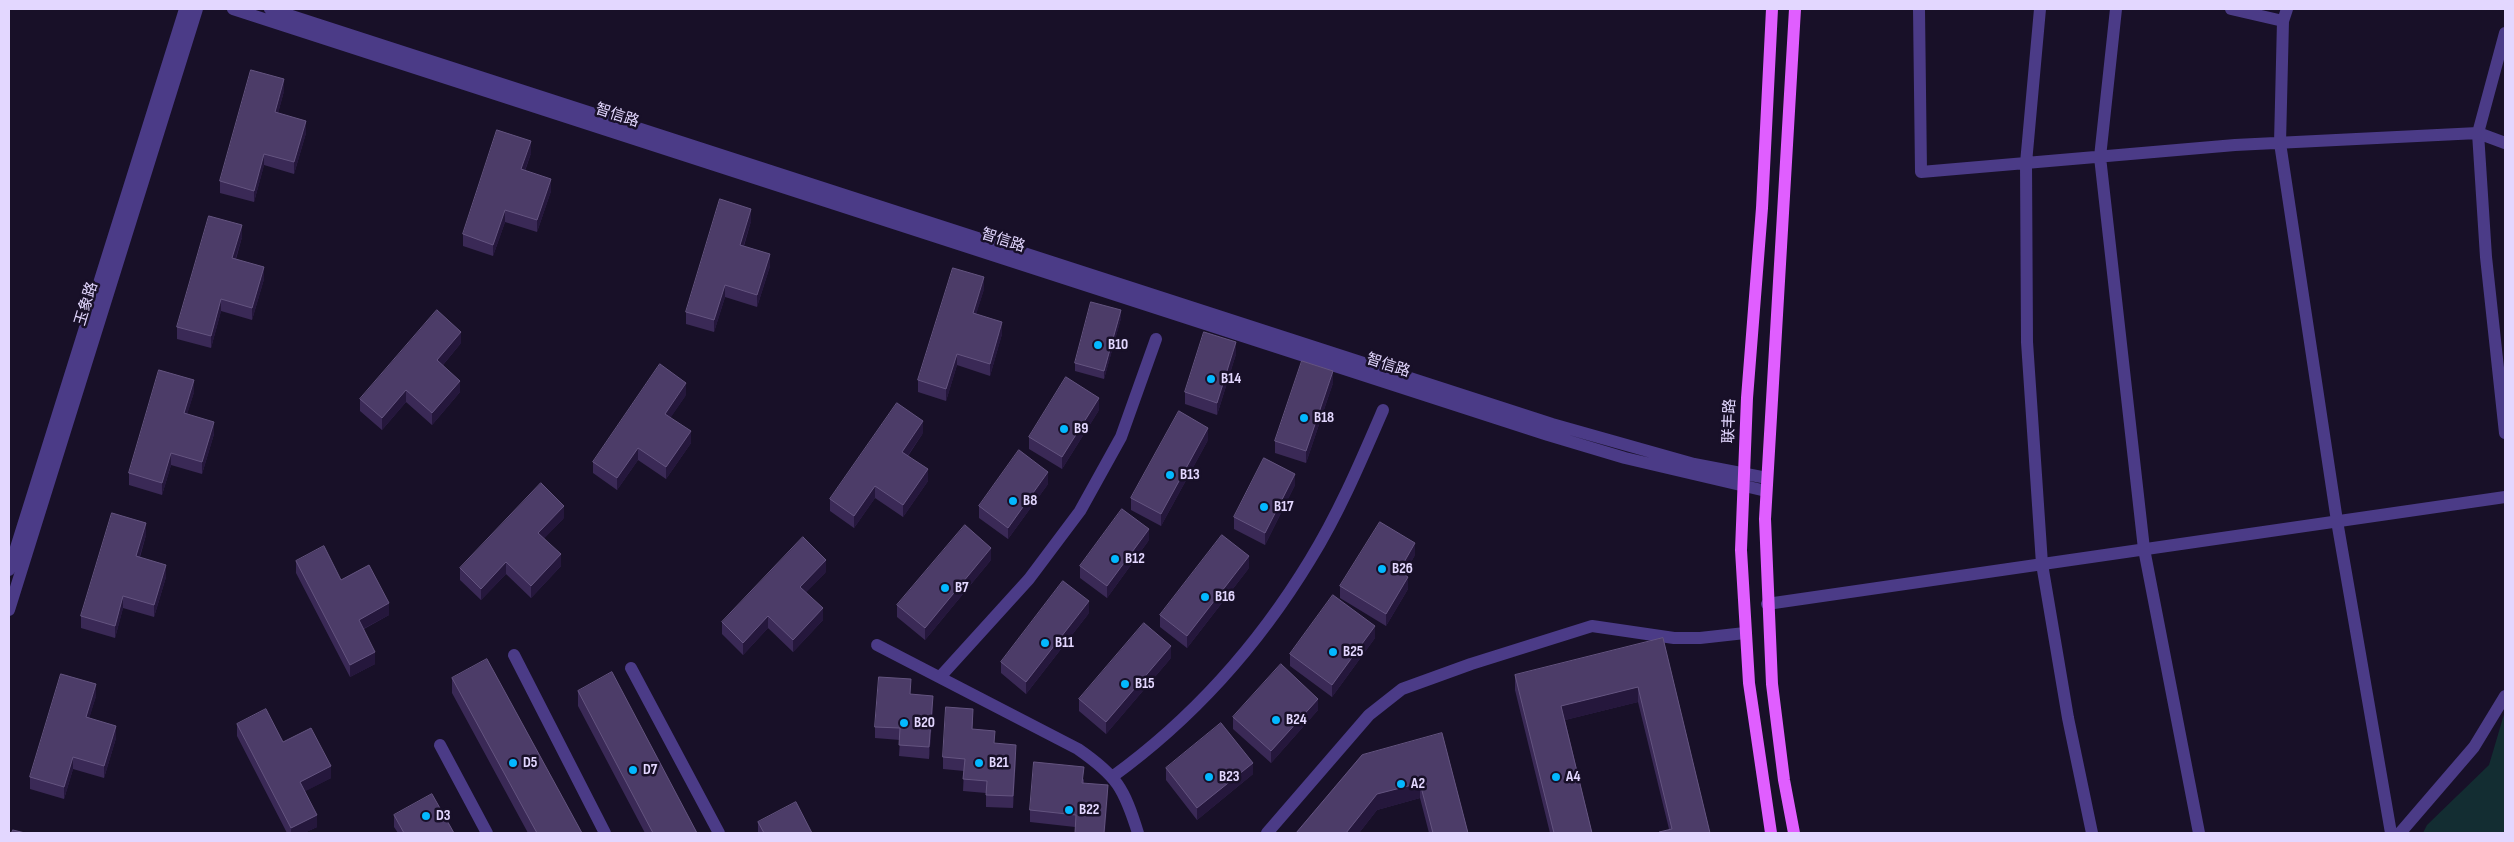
<!DOCTYPE html>
<html>
<head>
<meta charset="utf-8">
<style>
	body { margin:0 }
	#map { position:relative; width:2514px; height:842px; overflow:hidden; background:#181028; font-family:"Sofia Sans Condensed",sans-serif }
	canvas { display:block }
	.frame { position:absolute; inset:0; border:10px solid #e3d7ff; pointer-events:none }
</style>
</head>
<body>
<div id="map">
<canvas width="2514" height="842"></canvas>
<div class="frame"></div>
</div>
<script>
const context = document.querySelector('canvas').getContext('2d');
context.lineJoin = 'round';
function fillPath(path, color) {
  context.fillStyle = color;
  context.fill(path, 'evenodd');
}
function strokePath(path, color, width, dash) {
  context.strokeStyle = color;
  context.lineWidth = width;
  context.lineCap = dash ? 'butt' : 'round';
  context.setLineDash(dash || []);
  context.stroke(path);
}
function write(font, color, halo, rows, align = 'center') {
  context.font = font + ' "Sofia Sans Condensed","Noto Sans SC",sans-serif';
  context.lineWidth = 5;
  context.setLineDash([]);
  context.textBaseline = 'middle';
  context.strokeStyle = halo;
  context.fillStyle = color;
  for (const [text, x, y, turn = 0] of rows) {
    context.save();
    context.translate(x, y);
    context.rotate((+turn || 0) * Math.PI / 180);
    context.textAlign = isNaN(turn) ? turn : align;
    if (halo) context.strokeText(text, 0, 0);
    context.fillText(text, 0, 0);
    context.restore();
  }
}
fillPath(new Path2D(`
	M2505,711V833H2423L2427,825L2489,765Z`), '#132d32');
strokePath(new Path2D(`
	M233,9L1548,435L1625,458L1766,491
	M270,9L1552,424L1694,464L1767,478
	M1919,9L1921,172L2235,145L2478,133L2505,143
	M2040,9L2026,163L2027,342L2042,564L2068,718L2092,833
	M2116,9L2100,157L2144,549L2199,833
	M2231,9L2283,21
	M2287,9L2283,21L2280,143L2337,521L2391,833
	M2505,33L2478,133L2486,257L2505,433
	M9,570L185,9
	M1767,604L2505,497
	M9,610L197,9
	M877,645L1078,749C1117,776 1124,788 1138,833
	M514,655L605,833
	M631,668L719,833
	M940,677L1029,579L1080,511L1121,437L1156,339
	M440,745L487,833
	M1112,777C1192,719 1259,644 1310,560C1339,513 1361,461 1383,410
	M1267,833L1369,715L1402,689L1471,664L1592,626L1674,638H1700L1745,633
	M2400,833L2474,747L2505,696`), '#4b3b87', 12);
strokePath(new Path2D(`
	M1771,833L1749,683L1741,550L1747,398L1762,208L1772,9
	M1794,833L1784,780L1772,684L1765,519L1795,9`), '#e05eff', 12);
fillPath(new Path2D(`
	M284,91L278,113L306,133L294,174L264,165L254,202L220,193V181Z
	M531,153L525,171L551,191L537,232L505,222L493,256L463,246V234Z
	M751,221L744,246L770,266L757,307L725,297L714,332L686,324V312Z
	M242,237L236,259L264,279L252,320L221,311L211,348L177,339V327Z
	M984,289L976,314L1002,334L990,376L957,365L946,401L918,392V380Z
	M1121,318L1104,379L1075,371V363Z
	M461,343L443,365L460,392L432,425L406,402L382,430L360,411V399Z
	M1236,354L1217,415L1185,404V392Z
	M1333,383L1306,463L1275,453V441Z
	M194,392L187,414L214,434L202,474L171,465L162,495L129,485V473Z
	M686,395L670,418L691,443L666,479L638,460L617,490L593,473V462Z
	M1099,410L1062,469L1029,449V437Z
	M923,433L908,456L928,481L903,517L875,498L854,528L830,511V499Z
	M1208,440L1161,526L1131,510V498Z
	M1048,484L1008,539L979,518V506Z
	M1295,485L1265,545L1234,529V517Z
	M564,518L544,538L561,566L531,598L506,574L481,600L460,580V568Z
	M146,535L140,557L166,577L154,617L123,608L115,638L81,628V616Z
	M1149,540L1107,598L1080,578V566Z
	M1415,555L1404,574L1408,589L1386,626L1340,598V586Z
	M991,560L925,640L897,617V605Z
	M296,561L341,580L389,615L364,629L375,664L350,677L296,573Z
	M1249,568L1187,648L1160,627V615Z
	M826,572L806,592L823,620L793,652L768,628L743,655L722,634V622Z
	M1089,613L1026,694L1001,673V662Z
	M1375,638L1332,697L1290,666V654Z
	M1663,638L1710,833L1669,829L1638,702L1565,720L1592,833H1550L1515,690V675Z
	M1171,658L1106,734L1079,711V699Z
	M452,678L582,833H528L452,693Z
	M578,691L697,833H645L578,706Z
	M910,694L933,708L929,759L899,756L900,740L875,738V727Z
	M96,696L89,718L116,738L104,778L73,769L64,799L30,789V777Z
	M1318,710L1271,763L1233,729V717Z
	M973,721L972,729L1016,757L1013,808L986,807V793L963,791L964,771L943,769V757Z
	M237,724L331,778L305,791L317,827L304,833H287L237,736Z
	M1442,733L1468,833H1429L1420,798L1377,810L1359,833H1296Z
	M1166,768L1253,774L1197,820L1166,780Z
	M1084,779V783L1108,797L1075,827L1030,822V810Z
	M394,815L454,833H398L394,827Z
	M758,822L812,833H758Z`), '#3a2956');
fillPath(new Path2D(`
	M284,79V91L275,124V112Z
	M306,121V133L294,174V162Z
	M531,141V153L521,181V169Z
	M264,154V165L254,202V191Z
	M551,179V191L537,232V220Z
	M751,209V221L740,257V245Z
	M505,210V222L493,256V245Z
	M242,225V237L232,270V258Z
	M770,254V266L757,307V295Z
	M264,267V279L252,320V308Z
	M984,277V289L973,325V313Z
	M725,285V297L714,332V320Z
	M221,299V311L211,348V336Z
	M1121,310V318L1104,379V371Z
	M1002,322V334L990,376V364Z
	M461,332V343L437,372V360Z
	M1236,342V354L1217,415V403Z
	M957,354V365L946,401V389Z
	M1333,371V383L1306,463V451Z
	M194,380V392L184,425V413Z
	M460,381V392L432,425V413Z
	M686,383V395L665,426V414Z
	M406,390V402L382,430V418Z
	M1099,398V410L1062,469V457Z
	M923,421V433L902,464V452Z
	M214,422V434L202,474V462Z
	M1208,428V440L1161,526V514Z
	M691,431V443L666,479V467Z
	M638,448V460L617,490V478Z
	M171,453V465L162,495V483Z
	M928,469V481L903,517V505Z
	M1048,472V484L1008,539V528Z
	M1295,474V485L1265,545V533Z
	M875,486V498L854,528V516Z
	M564,506V518L538,545V533Z
	M146,523V535L136,568V556Z
	M1149,529V540L1107,598V586Z
	M1415,543V555L1399,583V571Z
	M991,548V560L925,640V628Z
	M561,554V566L531,598V586Z
	M1249,556V568L1187,648V636Z
	M826,560V572L800,599V587Z
	M506,562V574L481,600V589Z
	M166,565V577L154,617V605Z
	M1408,577V589L1386,626V614Z
	M123,596V608L115,638V626Z
	M1089,601V613L1026,694V682Z
	M389,603V615L359,631V620Z
	M823,608V620L793,652V640Z
	M768,616V628L743,655V643Z
	M1375,626V638L1332,697V685Z
	M1171,646V658L1106,734V722Z
	M375,652V664L350,677V665Z
	M96,684V696L86,729V717Z
	M1638,687V702L1561,721V706Z
	M933,696V708L929,759V747Z
	M1318,699V710L1271,763V751Z
	M116,726V738L104,778V766Z
	M1016,745V757L1013,808V796Z
	M73,757V769L64,799V787Z
	M1253,763V774L1197,820V808Z
	M331,766V778L300,794V782Z
	M1420,783V798L1377,810L1359,833H1346L1377,794Z
	M1108,785V797L1105,833H1104Z
	M317,815V827L304,833H291V828Z`), '#25173c');
const building = new Path2D(`
	M251,70L284,79L275,112L306,121L294,162L264,154L254,191L220,181Z
	M497,130L531,141L521,169L551,179L537,220L505,210L493,245L463,234Z
	M720,199L751,209L740,245L770,254L757,295L725,285L714,320L686,312Z
	M209,216L242,225L232,258L264,267L252,308L221,299L211,336L177,327Z
	M953,268L984,277L973,313L1002,322L990,364L957,354L946,389L918,380Z
	M1091,302L1121,310L1104,371L1075,363Z
	M437,310L461,332L437,360L460,381L432,413L406,390L382,418L360,399Z
	M1204,332L1236,342L1217,403L1185,392Z
	M1302,361L1333,371L1306,451L1275,441Z
	M660,364L686,383L665,414L691,431L666,467L638,448L617,478L593,462Z
	M159,370L194,380L184,413L214,422L202,462L171,453L162,483L129,473Z
	M1066,377L1099,398L1062,457L1029,437Z
	M897,403L923,421L902,452L928,469L903,505L875,486L854,516L830,499Z
	M1179,411L1208,428L1161,514L1131,498Z
	M1019,450L1048,472L1008,528L979,506Z
	M1264,458L1295,474L1265,533L1234,517Z
	M541,483L564,506L538,533L561,554L531,586L506,562L481,589L460,568Z
	M1122,509L1149,529L1107,586L1080,566Z
	M112,513L146,523L136,556L166,565L154,605L123,596L115,626L81,616Z
	M1380,522L1415,543L1399,571L1408,577L1386,614L1340,586Z
	M965,525L991,548L925,628L897,605Z
	M1222,535L1249,556L1187,636L1160,615Z
	M803,537L826,560L800,587L823,608L793,640L768,616L743,643L722,622Z
	M324,546L341,580L369,565L389,603L359,620L375,652L350,665L296,561Z
	M1063,581L1089,601L1026,682L1001,662Z
	M1333,595L1375,626L1332,685L1290,654Z
	M1144,623L1171,646L1106,722L1079,699Z
	M1663,638L1710,833H1660L1659,832L1672,829L1638,687L1561,706L1592,833H1554L1515,675Z
	M487,659L582,833H537L452,678Z
	M1281,664L1318,699L1271,751L1233,717Z
	M612,672L697,833H653L578,691Z
	M61,674L96,684L86,717L116,726L104,766L73,757L64,787L30,777Z
	M879,677L911,679L910,694L933,696L929,747L899,745L900,728L875,727Z
	M946,707L973,709L972,729L995,731L994,743L1016,745L1013,796L986,795L987,781L963,779L965,759L943,757Z
	M266,709L283,742L311,728L331,766L300,782L317,815L291,828L237,724Z
	M1221,723L1253,763L1197,808L1166,768Z
	M1442,733L1468,833H1433L1420,783L1377,794L1346,833H1296L1362,755Z
	M1034,762L1084,767L1082,783L1108,785L1104,833H1075L1076,815L1030,810Z
	M432,794L454,833H404L394,815Z
	M796,802L812,833H764L758,822Z
	M13,830L25,833H12Z`);
fillPath(building, '#4c3c68');
strokePath(building, '#645480', 1);
for (const [x, y, r, color] of [
	[1098,345,5,"#03b8ff"],
	[1211,379,5,"#03b8ff"],
	[1304,418,5,"#03b8ff"],
	[1064,429,5,"#03b8ff"],
	[1170,475,5,"#03b8ff"],
	[1013,501,5,"#03b8ff"],
	[1264,507,5,"#03b8ff"],
	[1115,559,5,"#03b8ff"],
	[1382,569,5,"#03b8ff"],
	[945,588,5,"#03b8ff"],
	[1205,597,5,"#03b8ff"],
	[1045,643,5,"#03b8ff"],
	[1333,652,5,"#03b8ff"],
	[1125,684,5,"#03b8ff"],
	[1276,720,5,"#03b8ff"],
	[904,723,5,"#03b8ff"],
	[513,763,5,"#03b8ff"],
	[979,763,5,"#03b8ff"],
	[633,770,5,"#03b8ff"],
	[1209,777,5,"#03b8ff"],
	[1556,777,5,"#03b8ff"],
	[1401,784,5,"#03b8ff"],
	[1069,810,5,"#03b8ff"],
	[426,816,5,"#03b8ff"]
]) {
  const dot = new Path2D();
  dot.arc(x, y, r, 0, 2 * Math.PI);
  context.fillStyle = color;
  context.fill(dot);
  strokePath(dot, '#181028', 2);
}
write('15px', '#e3d7ff', '#181028', [
	["智信路",617,116,18],
	["智信路",1003,241,18],
	["玉象路",87,304,-73],
	["智信路",1388,366,18],
	["联丰路",1730,421,-88]
]);
write('bold 15px', '#e3d7ff', '#181028', [
	["B10",1108,345],
	["B14",1221,379],
	["B18",1314,418],
	["B9",1074,429],
	["B13",1180,475],
	["B8",1023,501],
	["B17",1274,507],
	["B12",1125,559],
	["B26",1392,569],
	["B7",955,588],
	["B16",1215,597],
	["B11",1055,643],
	["B25",1343,652],
	["B15",1135,684],
	["B24",1286,720],
	["B20",914,723],
	["D5",523,763],
	["B21",989,763],
	["D7",643,770],
	["B23",1219,777],
	["A4",1566,777],
	["A2",1411,784],
	["B22",1079,810],
	["D3",436,816]
], 'left');
</script>
</body>
</html>
